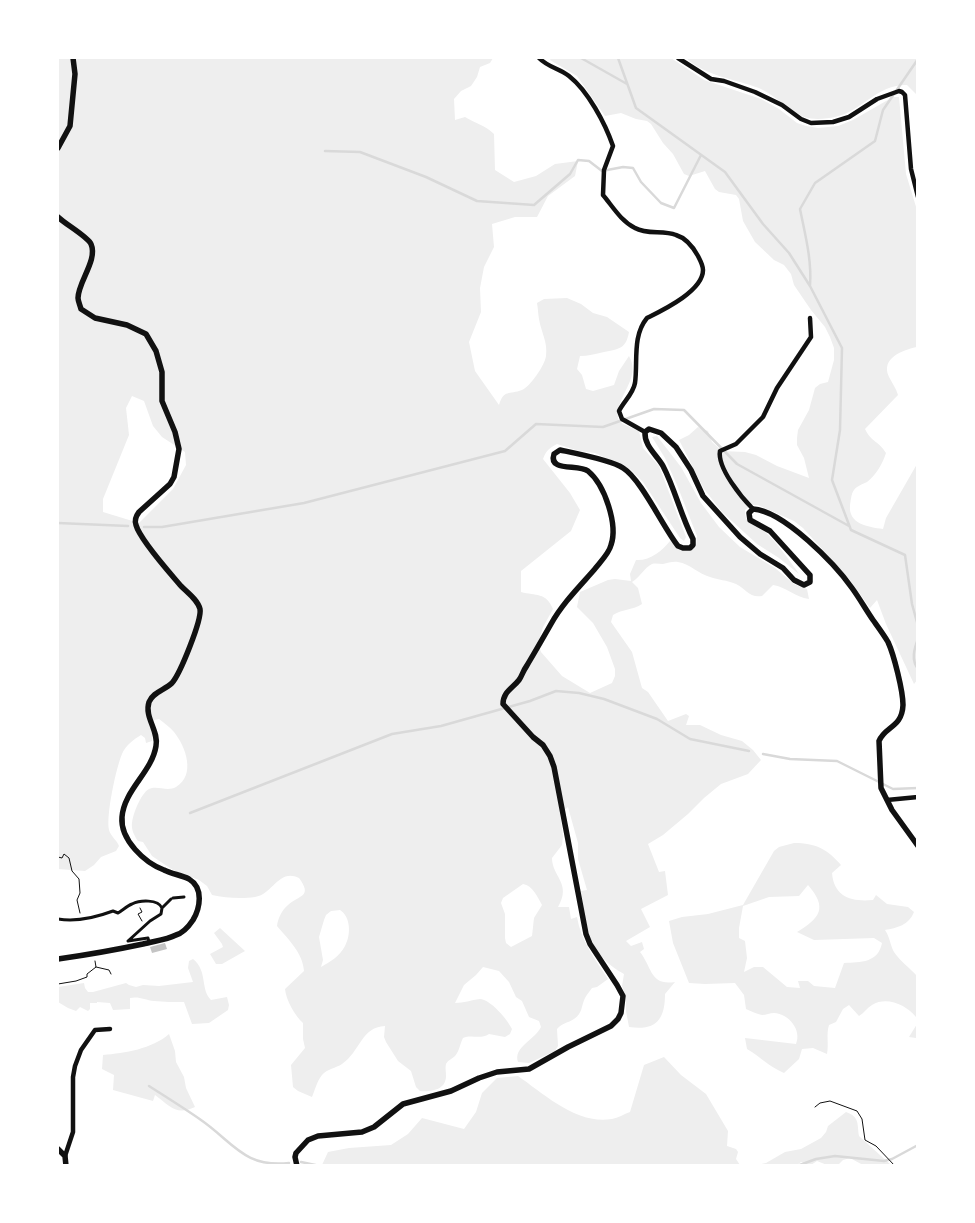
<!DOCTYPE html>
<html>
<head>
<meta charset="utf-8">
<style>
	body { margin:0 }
	#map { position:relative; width:975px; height:1223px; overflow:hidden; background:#fff; font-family:"Open Sans",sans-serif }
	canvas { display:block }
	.frame { position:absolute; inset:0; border:59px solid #fff; pointer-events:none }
</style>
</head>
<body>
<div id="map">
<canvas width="975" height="1223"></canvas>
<div class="frame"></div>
</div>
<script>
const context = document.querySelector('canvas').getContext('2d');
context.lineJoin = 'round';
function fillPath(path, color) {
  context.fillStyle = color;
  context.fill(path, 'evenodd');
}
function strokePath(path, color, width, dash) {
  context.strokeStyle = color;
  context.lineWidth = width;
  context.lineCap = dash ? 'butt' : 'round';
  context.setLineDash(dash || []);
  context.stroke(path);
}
fillPath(new Path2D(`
	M58,58H493L490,63L480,67L477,77L471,86L461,91L454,99L455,120L465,117C476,124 485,125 494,134L495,170L514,182L536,176L555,164L578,161L575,176L548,196L537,217H515L492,224L494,247L484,267L480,288L481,312L469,342L475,371L499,405C504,389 509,395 522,390C530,387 545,365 546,356C548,342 541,332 539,319C538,314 538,308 537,303L544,299L567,298L581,304L593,313L607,317L629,332C626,349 619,349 604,352C595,354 588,356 580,356L577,369L582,375L586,389L593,391L614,385L619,371L629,356C642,379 615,396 618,419L623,424L639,431L643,448L659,466L686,537L684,541L680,538L643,482L630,469L595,453L579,451L557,444C549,448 546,451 543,459L570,493L580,510L571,531L521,571V592C536,596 546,592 553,609L543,627L538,643L541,652L562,676L590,693L612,683L615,676V669L607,647L593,623L577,607L580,592L608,580L615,579L631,581L630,574L636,560C650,561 662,551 670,541L683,551H690L696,547L697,536L677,485L665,458L652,437L657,436L681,467L701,503L719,527L740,547L775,568L794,584L807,589L809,599C795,597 786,587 773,585L762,596C749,598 746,589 736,584C727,580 718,580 710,577C699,574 690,564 678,562C673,561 668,563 663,564C659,564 656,563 652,564C644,568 640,577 632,582L638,588L642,604C633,610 623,609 613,615L611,622L632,652L642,688L648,692L668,721L686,714L689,716L686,725H700L721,735L742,741L753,750L761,760L748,774L721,784L704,798L688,814L663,835L648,844L659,872L665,871L668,895L641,909L650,927L626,941L631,946L642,942L644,949L640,952C652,967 650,986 675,982L665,994C665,1020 656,1031 629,1027L626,1011V997L622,986L624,974C588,954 587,929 581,891L587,890L578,859V843L568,807L560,814L563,836L562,845L552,858C552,877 572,883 558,907H569L571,919L577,917C581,941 595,959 608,979L597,987L592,988C590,991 587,994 585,998C581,1006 583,1013 574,1019C568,1023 562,1023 557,1029L558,1046L555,1051L529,1063L518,1062C513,1047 535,1040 541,1027L539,1021L529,1017L522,1001L516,997L509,982L499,971L483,967L476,975L464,985L455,1003C464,1003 471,1000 480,999C490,999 508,1020 512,1029L510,1034L505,1037L489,1034C480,1040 472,1034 463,1038C460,1044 459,1052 455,1056C452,1059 448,1060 446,1064C445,1068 446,1071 446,1076C446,1090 431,1092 420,1091L416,1087L411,1071L398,1061L386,1042L384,1037L385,1026C361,1027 360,1052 342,1064C336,1068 327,1069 322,1075C317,1081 315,1090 312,1097L298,1091L293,1087L291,1065L305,1048L303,1039V1023C295,1016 286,1000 285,989L304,971C303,953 288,939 277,926C278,918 282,910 288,905C299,895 313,897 299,878C279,868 273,894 255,897C242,899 225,898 212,895L207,886L199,880L173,870L152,856L143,842L138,841C135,837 132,831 132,827C131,817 141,793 149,789C157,785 167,792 176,787C196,775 186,747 174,732C170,727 164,723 159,719L154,720L150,725L153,736L152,741L146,743L145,738L141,735C134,739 125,746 122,754C116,768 106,815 109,830C111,837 117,840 119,846L116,851L101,857L94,865L85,871L58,869ZM132,396L144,401L153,426L162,437L185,452L186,465L173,489L139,523L103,512V499L129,435L126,408ZM523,884C533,886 537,896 542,905L534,918L532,936L511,947L506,943L505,938V914L501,903L503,898ZM340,910C351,917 351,935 345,946C340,956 330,962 321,967L323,960L319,937L324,920L326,915L331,911Z
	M551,58H671L704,80L761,99L779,109L797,123L806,126L818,128L838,126L853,120L893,97H899L906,174L917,210V347C903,350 880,358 889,377C892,383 896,388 898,395L865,429C871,442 879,441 886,453C883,463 876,475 867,482C863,484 857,486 854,490C851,494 851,500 850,505C848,524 868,527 883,529L886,518L917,464L918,679L914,684L886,624L877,600L870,608L850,580L803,528L794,521L758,505H752L745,510C744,524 756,525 764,531C776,541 790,561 799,574L779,558L757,544L722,512L704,489L679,440L689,435L698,427L708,431L712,442L722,451L745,452L756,455L777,466L809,478L804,458L797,445V438L798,430L809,410L815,388L820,384L828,382L834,360V348L830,337L825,327L811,310L794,285L791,274L784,265L774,260L755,242L743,221L739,199L736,195L719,192L715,189L705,171L689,176L684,174L673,154L663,143L651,124L647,121L636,119L621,113L605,116L577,76L550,60Z
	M686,58H917V127L916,94L907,85C877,84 861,112 835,117C826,119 813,120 804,117C788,110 775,95 759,88C735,79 705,76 686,58Z
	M794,843C816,843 827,849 841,865L832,873C834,897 851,902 873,900L876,895L887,904L908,907L914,912C909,925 897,928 885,930C890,937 890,945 894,952C900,961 910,968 917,976L918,1036L916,1038L909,1037L917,1024L916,1017C906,1005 887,996 872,1005C867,1008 864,1013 859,1016L849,1005L843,1009L836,1022L829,1025C826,1034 829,1044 827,1054L813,1048L802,1049L799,1059L784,1073C768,1066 762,1058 747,1049L745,1038L796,1044C802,1030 789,1014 774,1013C770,1013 766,1015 762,1015C757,1014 751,1011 746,1009L744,995L735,983L705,984L689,983L673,943L669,921L682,917L708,914L743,905L774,851L779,847ZM808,885C828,908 820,918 797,932L814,940L874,938L882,943C878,963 861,962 844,963L835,988L814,986L808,981H798L800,988L787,987L763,967H754L744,972L747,958L745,941L739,938V928L743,906L769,897L799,896Z
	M220,928L245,951L222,964H216L210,954L223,947L222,944L214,933Z
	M193,959C208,971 200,989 211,1000L227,997L229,1005L228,1010L209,1023L192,1024L184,1002C174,1002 164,1002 154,1001C145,1000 139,996 130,998V1009L113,1010L110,1003L97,1002V1003H90V1009L88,1011L80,1007L76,1011L68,1008L58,1002V987L84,983L85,988L88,992H93L126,983L129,985L136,987L143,985L159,986L193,982L188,968L189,961Z
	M169,1034L175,1051L176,1062L184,1077L186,1088L195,1107C176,1116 170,1106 155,1095L153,1101L113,1090L114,1075L102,1069L103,1055C125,1053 152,1049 169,1034Z
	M664,1057L681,1075L706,1094L728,1131L727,1146L736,1149L738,1152L736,1159L740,1165H744H322L328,1152L349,1148L391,1145L408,1134L422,1118L464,1129L476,1112L482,1093L497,1078L518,1076C544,1094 577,1125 612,1119C618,1118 624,1114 630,1112L644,1065Z
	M846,1112C860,1117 857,1124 859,1136L891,1165H863L850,1158L843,1160L838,1165H827L817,1161L811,1165L801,1162L797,1165H757L766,1163L785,1152L801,1149L821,1138L826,1132L828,1126Z`), '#eee');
strokePath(new Path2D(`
	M581,58L627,84
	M618,58L636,108L725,172L763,224L789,253L810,286L842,348L840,430L832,480L851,530L905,555L912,604L918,626
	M325,151L360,152L426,177L477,201L534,205L570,174L578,160L589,161L602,171L623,167L633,168L641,182L661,203L674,208L701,155
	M810,286C812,260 805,234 800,209L815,183L875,141L883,110L918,59
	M58,523L128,526
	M144,527H162L304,503L505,451L536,424L603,427L654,409L684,410L737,464L849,526
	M918,639C914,649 911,660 918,669
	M763,754L790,759L837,761L893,789L918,788
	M190,813L392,734L441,726L530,701L556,691L579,693L604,699L657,719L690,739L749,751
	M149,1086C166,1097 184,1108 201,1120C233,1142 244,1168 289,1163
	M301,1162L320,1166
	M797,1166L816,1159L835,1156L884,1161L892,1159L918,1145`), '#d9d9d9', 2.5);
fillPath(new Path2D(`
	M165,943L167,949L152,953L150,947Z`), '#c4c4c4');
strokePath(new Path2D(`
	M58,857L62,858L64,854L69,858L72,871L79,879L80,893L77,900L80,913
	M140,908L142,912L138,914L142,921
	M96,967L109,970L111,974
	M58,984L76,981L87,977V974L96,967L95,961
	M815,1107L820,1103L830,1101L857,1111L862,1119L865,1140L876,1146L895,1166`), '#111', 1);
strokePath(new Path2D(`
	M173,898L184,897
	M58,919C75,922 97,917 113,911L118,913C123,910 127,906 132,904C140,900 158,899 162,908
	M128,941L150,921L161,914L162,908L171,899
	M128,941L148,938L149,942`), '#111', 3);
strokePath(new Path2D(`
	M539,58C549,68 559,68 569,76C588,91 605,123 613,146L604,170L603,195C613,207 621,221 635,228C647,235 663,230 676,235C686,238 693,247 698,256C700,260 703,265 703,270C703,291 663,310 647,318C632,336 638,362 635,383C633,394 624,401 619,411L622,419L645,432
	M678,58L711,79L724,81L755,92L782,105L801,119L811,123L833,122L849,117L877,99L899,91L902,92L905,95L911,169L918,197
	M753,509C742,498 717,468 720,451L736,444L763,417L777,388L811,337L810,318
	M887,800L918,797
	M65,1156L73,1132V1077L75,1066L81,1050L95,1030L110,1029`), '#111', 4.5);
strokePath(new Path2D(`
	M58,148L70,126L75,74L73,58
	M58,217C65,224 88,237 91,244C98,260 78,282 78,298C78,301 80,305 81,309L95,318L127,325L146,334L156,351L162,372V401L175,432L179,449L174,477L170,484L139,512C136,516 134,520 136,525C140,540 170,573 181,586C187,592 198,600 200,609C202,620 180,674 172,683C165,690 153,692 149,702C144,717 159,731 156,746C152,772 124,790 122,817C120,840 145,863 164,870C172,874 181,875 189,879C204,888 200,908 193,920C189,926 183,933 176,935C166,940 154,941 143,944C115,950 86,955 58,959
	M58,1149L65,1156L66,1166
	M297,1166L295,1157L296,1153L308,1140L318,1136L362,1132L374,1127L403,1104L451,1091L479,1078L497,1072L529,1069L568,1047L611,1026L618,1019L621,1013L623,996L617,985L590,944L586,934L554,767L550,756L543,745L533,737L503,704C503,692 512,689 519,680C522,676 523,671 526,667C535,652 543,638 551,624C562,604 579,587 594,570C599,563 609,554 611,545C618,525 605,485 588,471C578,464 548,472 554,454L560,450C574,453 611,460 623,468C641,479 663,527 678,546L683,548H690L693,545V539C681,516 675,489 663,466C657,455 644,446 645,432L649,429L661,433L676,447L691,470L703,496L740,537L760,554L783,568L794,580L804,585L810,582V575L770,531L750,520L749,513L753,509C784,511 835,564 852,588C860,599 866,610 873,620C878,627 884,635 888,642C894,655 903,691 903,705C902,728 885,726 879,741L881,788L892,810L918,846`), '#111', 5.5);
</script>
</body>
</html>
